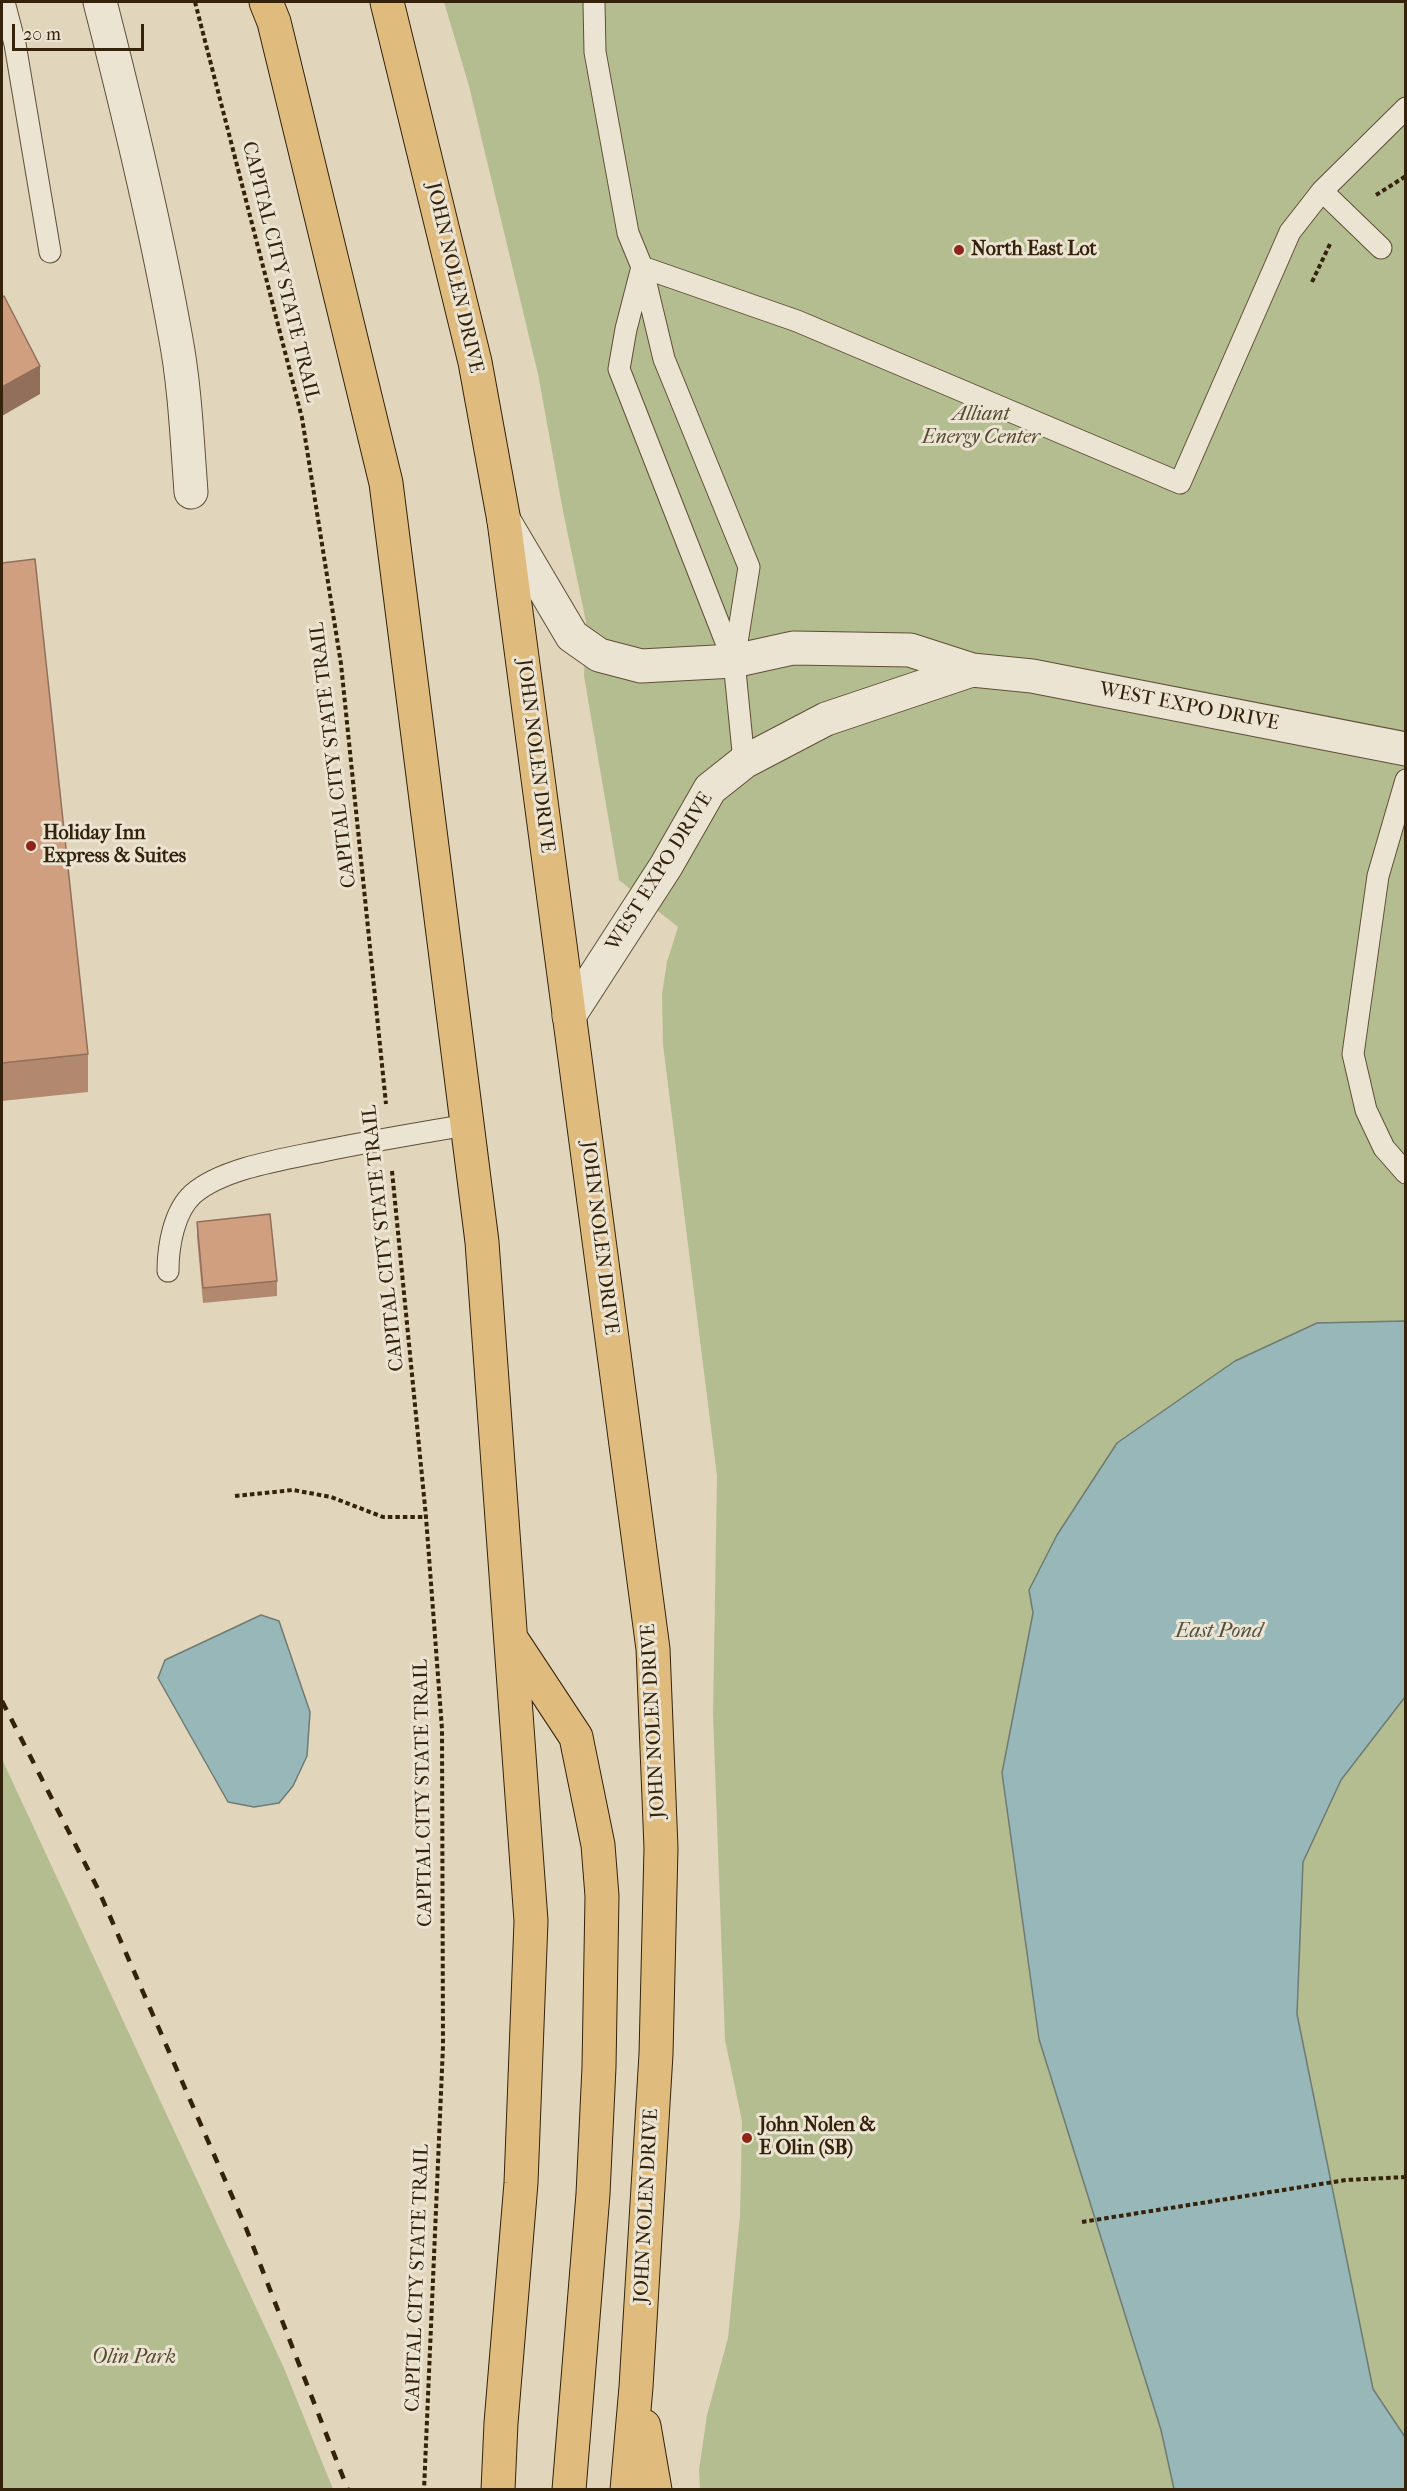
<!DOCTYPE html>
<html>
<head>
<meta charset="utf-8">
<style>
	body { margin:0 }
	#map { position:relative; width:1407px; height:2491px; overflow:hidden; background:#e1d6bc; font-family:"IM FELL French Canon",serif }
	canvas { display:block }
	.frame { position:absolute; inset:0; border:3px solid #34220b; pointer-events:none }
	.scale { position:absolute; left:12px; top:24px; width:132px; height:27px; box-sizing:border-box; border:3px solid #34220b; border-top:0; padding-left:8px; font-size:18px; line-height:21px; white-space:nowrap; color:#34220b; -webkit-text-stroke:4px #ece4d3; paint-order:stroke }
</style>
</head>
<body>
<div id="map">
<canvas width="1407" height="2491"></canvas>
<div class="frame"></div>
<div class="scale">20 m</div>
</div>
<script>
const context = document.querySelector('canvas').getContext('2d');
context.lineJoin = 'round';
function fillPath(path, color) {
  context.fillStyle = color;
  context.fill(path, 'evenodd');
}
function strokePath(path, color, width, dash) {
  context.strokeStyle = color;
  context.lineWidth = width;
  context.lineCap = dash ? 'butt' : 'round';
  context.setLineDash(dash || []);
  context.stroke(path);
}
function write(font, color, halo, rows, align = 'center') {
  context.font = font + ' "IM FELL French Canon",serif';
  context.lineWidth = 6;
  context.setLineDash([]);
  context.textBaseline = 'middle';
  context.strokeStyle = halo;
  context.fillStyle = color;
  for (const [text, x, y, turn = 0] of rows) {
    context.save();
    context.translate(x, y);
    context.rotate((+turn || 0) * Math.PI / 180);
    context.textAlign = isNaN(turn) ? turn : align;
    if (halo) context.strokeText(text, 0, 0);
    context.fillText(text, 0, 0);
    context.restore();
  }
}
fillPath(new Path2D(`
	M444,2H1405V2489H700L699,2470L707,2415L728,2338L740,2216L742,2121L725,2040L713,1714L717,1476L663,1045L662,994L667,962L678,927L619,880L584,676L586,622L563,511L538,374L469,86Z
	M2,1759L284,2368L333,2489H2Z`), '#b4bd8f');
const water = new Path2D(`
	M1405,1321V1697L1341,1780L1303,1862L1297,2014L1373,2389L1405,2437V2489H1174L1161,2430L1039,2039L1002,1773L1033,1613L1029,1590L1057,1535L1117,1443L1235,1361L1317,1323Z
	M261,1615L279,1621L310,1712L307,1756L293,1786L279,1803L254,1807L228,1802L158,1678L165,1660Z`);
fillPath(water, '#97b7b9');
strokePath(water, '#6f7b73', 1.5);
const service = new Path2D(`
	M4,2L15,44L50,252
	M594,2L595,52L628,233L642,267L797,321L1180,483L1290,232L1322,191L1406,108
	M1322,191L1381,248
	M642,267L664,359L749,567L734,661L744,762
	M641,271L626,329L619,369L733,660
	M1406,780L1378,876L1353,1054L1366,1110L1384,1148L1406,1173
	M168,1271C168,1246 174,1211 193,1194C223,1168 285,1159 323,1151C371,1141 419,1133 467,1125`);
const minor = new Path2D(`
	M100,2C128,111 155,222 175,334C185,386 187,439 191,492
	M504,521L572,636L599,655L641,666L734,661L793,648L910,650L972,670L1032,676L1406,749
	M569,1016L666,866L710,789L744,762L826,719L972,670`);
const primary = new Path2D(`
	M266,2L274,22L386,483L482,1242L531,1921L521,2183L501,2423L498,2490
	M387,2L475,362L504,521L653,1649L661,1848L656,2054L636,2387L627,2490
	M512,1640L576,1737L598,1845L602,1896L599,2067L593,2194L569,2490
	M644,2426L655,2490`);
strokePath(service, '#5f4f37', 23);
strokePath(minor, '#5f4f37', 35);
strokePath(primary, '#34220b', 35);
strokePath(new Path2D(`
	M195,2L302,418L341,664L386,1104
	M1376,195L1406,176
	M1312,282L1330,244
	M392,1171L426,1517L442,1729L443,2046L424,2490
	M235,1496L293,1490L331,1497L383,1517H426
	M1082,2222L1346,2180L1406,2177`), '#34220b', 4, [4.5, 3]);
strokePath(service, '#ece4d3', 21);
strokePath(minor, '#ece4d3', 33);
strokePath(primary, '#e0bb7e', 33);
strokePath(new Path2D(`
	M2,1701L98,1889L246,2228L348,2490`), '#34220b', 4.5, [10, 10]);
fillPath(new Path2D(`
	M2,563L88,1054V1092L2,1101Z
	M197,1222L277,1281V1296L203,1303L197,1237Z`), '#b2896e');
fillPath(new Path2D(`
	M40,366V394L2,416V387Z`), '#916f5a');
const building = new Path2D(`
	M4,296L40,366L2,387V297Z
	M35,559L88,1054L2,1063V563Z
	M270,1214L277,1281L203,1288L197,1222Z`);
fillPath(building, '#cf9f80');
strokePath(building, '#916f5a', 1.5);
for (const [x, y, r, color] of [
	[959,250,6,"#8f2418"],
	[31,846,6,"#8f2418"],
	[747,2138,6,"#8f2418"]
]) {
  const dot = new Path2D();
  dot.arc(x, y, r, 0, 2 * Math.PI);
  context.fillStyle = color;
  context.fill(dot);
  strokePath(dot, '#ece4d3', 2);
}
write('bold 20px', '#34220b', '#ece4d3', [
	["North East Lot",971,250],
	["Holiday Inn",43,834],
	["Express & Suites",43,857],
	["John Nolen &",759,2126],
	["E Olin (SB)",759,2149]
], 'left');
write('20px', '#34220b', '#ece4d3', [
	["CAPITAL CITY STATE TRAIL",280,272,76],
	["JOHN NOLEN DRIVE",454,278,77],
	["WEST EXPO DRIVE",1189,707,11],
	["CAPITAL CITY STATE TRAIL",334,755,-97],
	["JOHN NOLEN DRIVE",535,756,83],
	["WEST EXPO DRIVE",660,872,-58],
	["CAPITAL CITY STATE TRAIL",384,1238,-96],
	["JOHN NOLEN DRIVE",599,1238,83],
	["JOHN NOLEN DRIVE",654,1721,-93],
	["CAPITAL CITY STATE TRAIL",424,1793,-91],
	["JOHN NOLEN DRIVE",647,2206,-87],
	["CAPITAL CITY STATE TRAIL",418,2278,-88]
]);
write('italic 20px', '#54492c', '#ece4d3', [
	["Alliant",981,415],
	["Energy Center",981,438],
	["Olin Park",134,2358]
]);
write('italic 21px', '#524f3f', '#ece4d3', [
	["East Pond",1219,1632]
]);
</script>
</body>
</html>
